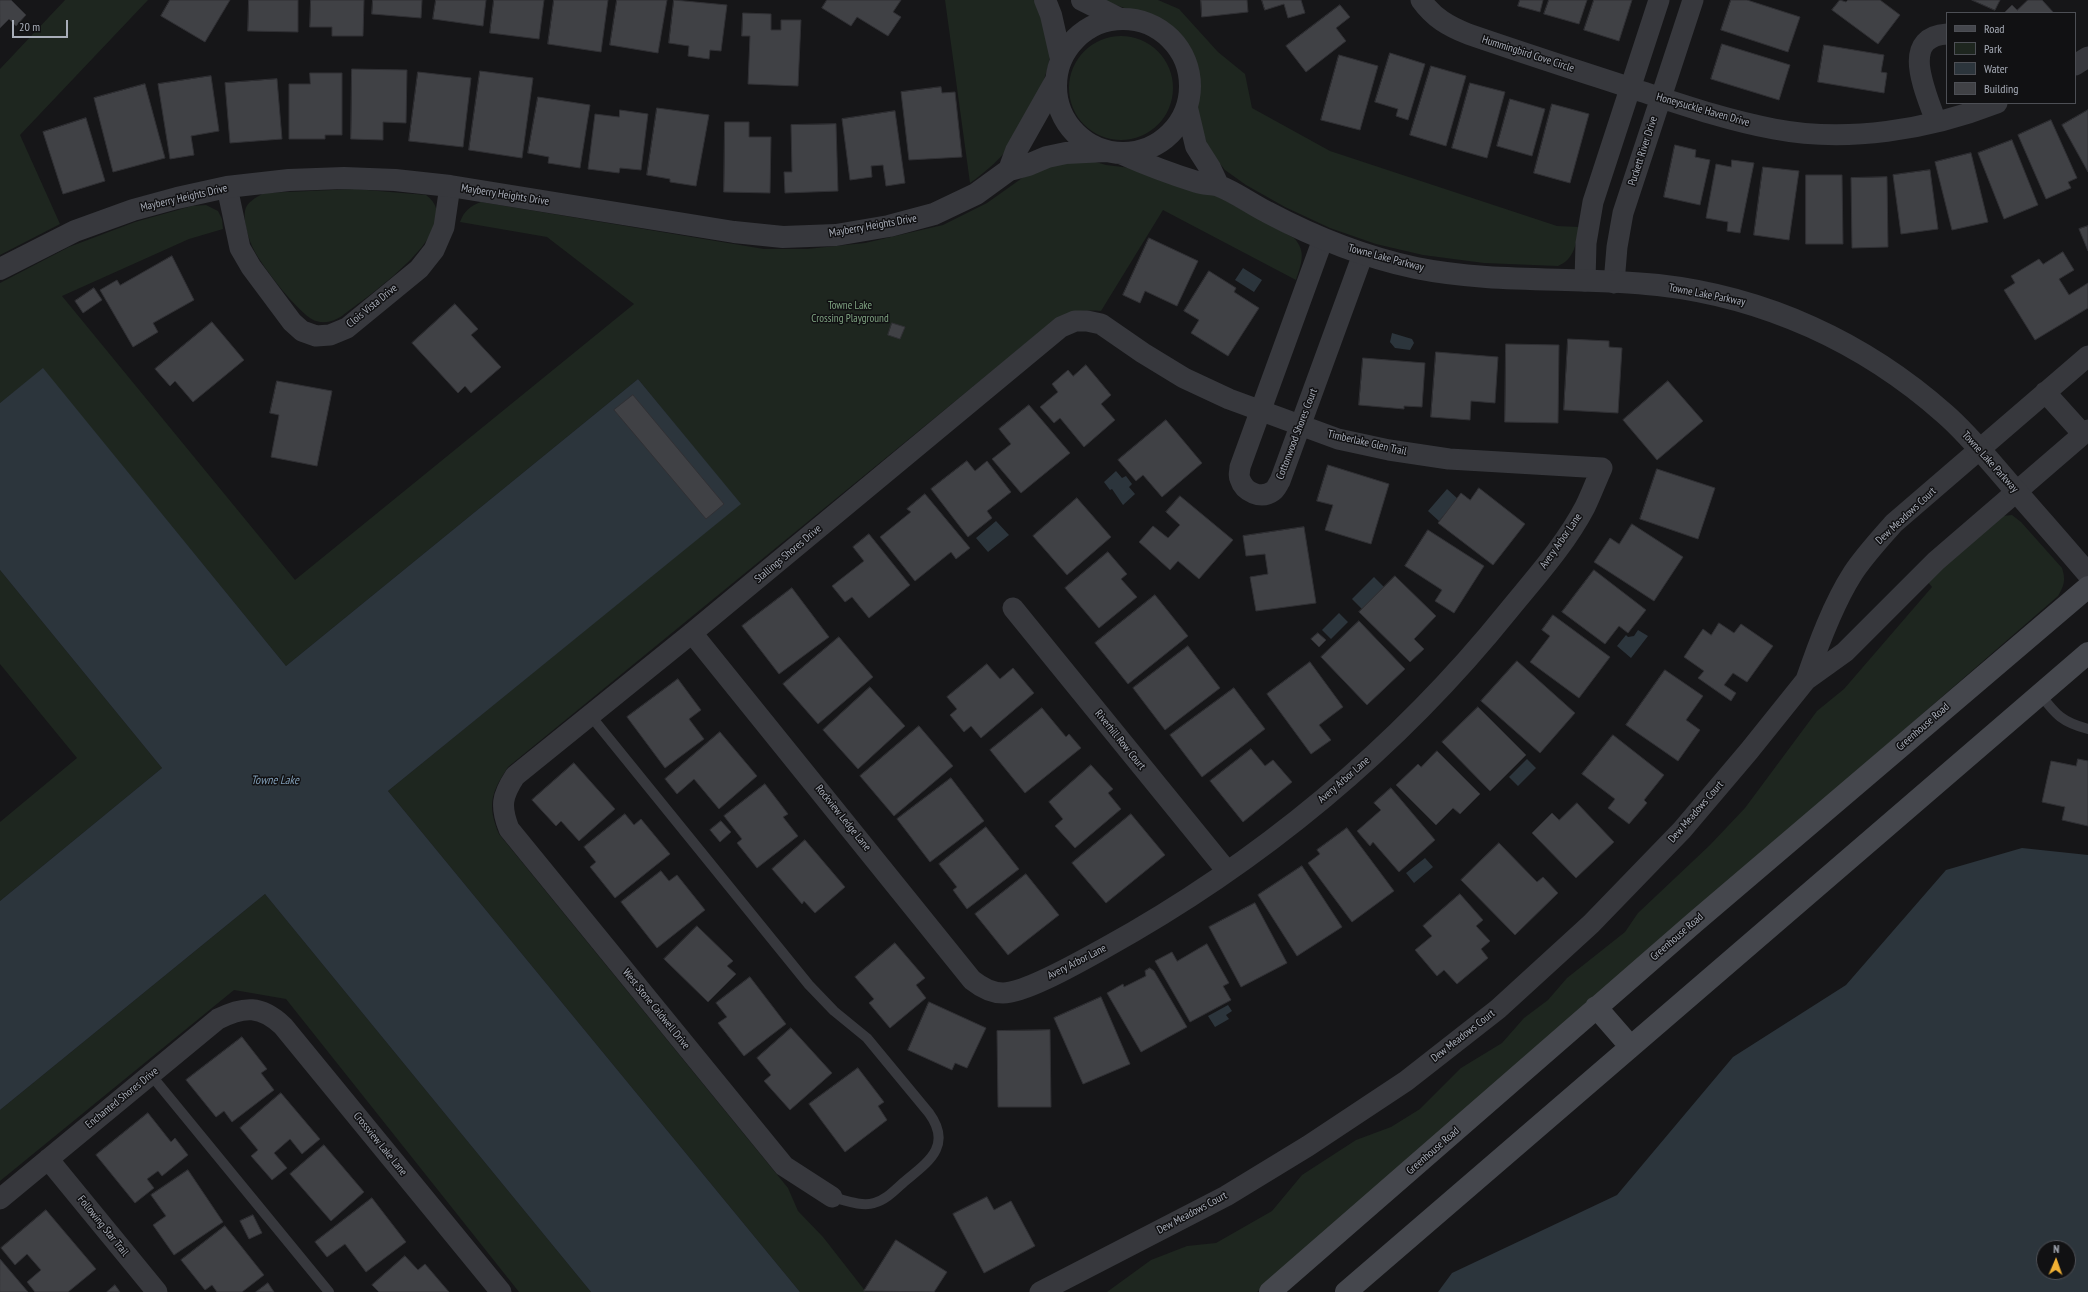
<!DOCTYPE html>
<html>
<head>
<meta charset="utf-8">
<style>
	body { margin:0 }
	#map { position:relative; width:2088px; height:1292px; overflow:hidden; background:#161618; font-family:"PT Sans Narrow",sans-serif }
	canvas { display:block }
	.legend { position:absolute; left:1946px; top:12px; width:130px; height:92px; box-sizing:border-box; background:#111113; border:1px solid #4d4f55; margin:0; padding:5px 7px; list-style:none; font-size:12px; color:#a8adb8 }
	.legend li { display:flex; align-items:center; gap:8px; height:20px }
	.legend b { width:20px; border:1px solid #4d4f55 }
	.north { position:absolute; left:2036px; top:1240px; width:40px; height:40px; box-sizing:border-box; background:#111113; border:1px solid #4d4f55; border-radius:50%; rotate:2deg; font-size:11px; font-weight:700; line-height:16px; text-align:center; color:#a8adb8 }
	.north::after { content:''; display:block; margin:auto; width:14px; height:18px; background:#f2b134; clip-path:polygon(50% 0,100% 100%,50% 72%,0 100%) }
	.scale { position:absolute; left:12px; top:20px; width:56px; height:18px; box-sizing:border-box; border:2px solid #a8adb8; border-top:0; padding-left:5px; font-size:12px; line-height:14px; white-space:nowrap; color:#a8adb8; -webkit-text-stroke:3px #111113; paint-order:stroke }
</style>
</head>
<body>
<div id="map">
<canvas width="2088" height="1292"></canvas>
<ul class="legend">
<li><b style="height:5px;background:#45474d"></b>Road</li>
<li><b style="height:11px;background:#1e261f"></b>Park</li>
<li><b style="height:11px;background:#2c353c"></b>Water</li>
<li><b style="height:11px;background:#404145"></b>Building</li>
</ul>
<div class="north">N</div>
<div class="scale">20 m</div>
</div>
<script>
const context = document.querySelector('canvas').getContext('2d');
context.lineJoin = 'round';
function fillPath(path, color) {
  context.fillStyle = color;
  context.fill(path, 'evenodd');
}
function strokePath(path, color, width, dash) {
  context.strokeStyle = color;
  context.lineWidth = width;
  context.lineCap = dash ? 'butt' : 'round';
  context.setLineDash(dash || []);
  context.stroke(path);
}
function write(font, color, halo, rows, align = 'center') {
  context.font = font + ' "PT Sans Narrow",sans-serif';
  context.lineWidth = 3;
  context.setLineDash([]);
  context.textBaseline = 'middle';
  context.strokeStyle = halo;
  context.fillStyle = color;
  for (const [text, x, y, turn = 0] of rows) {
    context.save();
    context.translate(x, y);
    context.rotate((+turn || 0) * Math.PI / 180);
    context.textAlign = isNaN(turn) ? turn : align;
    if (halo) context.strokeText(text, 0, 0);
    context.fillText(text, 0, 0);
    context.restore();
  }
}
fillPath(new Path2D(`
	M65,0H148L20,135L60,224L0,255V69Z
	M945,0H1039C1043,13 1051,30 1051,44C1052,71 1029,118 1014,140C1003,157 987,171 970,183Z
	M1101,0H1158L1179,9L1218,52L1245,74L1252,108L1330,151L1557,226L1579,227C1576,243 1575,259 1558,266L1484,263L1423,255L1376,244L1330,228L1285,207L1246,185L1225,170L1209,150L1197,114L1198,87L1194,65L1188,47L1173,30L1154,18Z
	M1069 88a52 52 0 1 1 104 0a52 52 0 1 1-104 0Z
	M1082,158L1106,165L1131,168L1217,196L1294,238C1307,252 1301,264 1296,280L1163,210L1101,311C1076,309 1068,312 1047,326L508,767C491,793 487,805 499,834L788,1188L798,1211L823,1237L866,1292H800L388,791L740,504L638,379L286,666L43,369L0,403V283L69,247L135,222L192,206L206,205L218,211L222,219L223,229L189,239L62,296L295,580L634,304L547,237L460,222C464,211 470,206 481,202L764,249H807L865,243L943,225L987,203L1032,171Z
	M355,189L426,195C471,227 364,299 342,316C334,321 326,324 316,321C300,316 262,266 254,250C249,240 243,223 245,211C246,202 257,197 264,193Z
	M2012,515L2021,522L2062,568C2066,580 2064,586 2058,596L1257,1292H1107L1151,1260L1187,1246L1216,1243L1272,1211L1302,1175L1356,1140L1391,1127L1420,1109L1461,1068L1502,1043L1524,1018L1548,1000L1567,978L1625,932L1638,913L1710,845L1745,808L1817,711L1844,689L1932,587L1927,581L2002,516Z
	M0,570L162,768L0,901V822L77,758L0,664Z
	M265,894L591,1292H519L286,999L234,990L0,1181V1110Z`), '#1e261f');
fillPath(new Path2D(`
	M1243,268L1262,280L1254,292L1235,280Z
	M1392,333L1412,339L1414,343L1410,350L1395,348L1390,342Z
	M43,368L286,666L638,379L741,504L388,791L800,1292H591L265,894L0,1110V901L162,768L0,570V403Z
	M1116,471L1122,478L1126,476L1132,484L1129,487L1135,494L1123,505L1112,489L1110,490L1104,482Z
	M1447,489L1458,499L1439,521L1428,511Z
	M996,521L1009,535L988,552L976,538Z
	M1374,577L1384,587L1362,609L1352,599Z
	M1339,613L1348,622L1331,639L1322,630Z
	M1638,630L1648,636L1631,658L1617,646L1626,635L1628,637L1634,636Z
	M1527,759L1536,768L1518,786L1509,777Z
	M2022,848L2088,855V1292H1438L1452,1273L1617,1195L1733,1057L1846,985L1946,870ZM2044,1248H2068V1272H2044Z
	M1425,858L1433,867L1414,883L1406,873Z
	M1228,1005L1232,1011L1226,1015L1229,1019L1215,1027L1208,1016Z`), '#2c353c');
const building = new Path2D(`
	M0,0H11L26,15L16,26L9,19L0,28Z
	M170,0H230L205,42L161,16Z
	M249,0H298V32L248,31Z
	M311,0H364L363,36H332V27H310Z
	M373,0H422L421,18L372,14Z
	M436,0H486L483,26L433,19Z
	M494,0H544L539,39L490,33Z
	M554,0H608L601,52L548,44Z
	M617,0H667L658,53L610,45Z
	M674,0L727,5L721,51L710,50L709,59L688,56L689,46L669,43Z
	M827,0H901L893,12L901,17L888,36L857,17L851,26L822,8Z
	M1201,0H1247L1248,12L1202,17Z
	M1262,0H1301L1305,13L1288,18L1284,4L1265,10Z
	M1520,0H1543L1540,12L1518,6Z
	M1549,0H1587L1579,24L1544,14Z
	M1594,0H1632L1619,41L1584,30Z
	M1731,0H1747L1800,17L1788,52L1721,30Z
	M1840,0L1846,2L1848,0H1880L1900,15L1878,44L1832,10Z
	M1972,0H2000L1995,10Z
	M2028,0H2042L2054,13H2004L2012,5L2017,10Z
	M1340,5L1350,17L1336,28L1346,41L1306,72L1286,46Z
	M743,13L771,14V30H781V20H801L798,86L748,84L750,36H742Z
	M1722,44L1790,65L1779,100L1711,79Z
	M1824,45L1884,55L1881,72L1887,73L1884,93L1818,82Z
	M1390,53L1425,64L1408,120L1396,116L1398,109L1375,102Z
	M1339,55L1378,66L1360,130L1321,120Z
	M1431,66L1466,76L1446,146L1410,135Z
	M352,69L407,70L406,123L383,122V140L351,139Z
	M480,71L533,78L522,158L469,150Z
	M418,72L471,78L463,147L409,141Z
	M310,73H342V135H325V139H289V84H310Z
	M211,76L219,131L191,136L194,155L170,159L158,84Z
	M277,79L282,139L230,143L225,83Z
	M1470,83L1505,92L1487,158L1452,148Z
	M145,84L165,158L113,172L94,98Z
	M941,87L942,93L955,92L962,157L909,160L901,92Z
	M538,97L590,105L580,168L548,163L549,157L528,153Z
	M1510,99L1545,109L1532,156L1497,146Z
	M1552,104L1589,114L1570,183L1534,173Z
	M657,108L709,115L696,186L670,182V179L647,175Z
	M620,110L648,114L641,170L620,168L619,173L588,169L595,114L619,117Z
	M2088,110V172L2062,125Z
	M895,111L905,183L886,186L883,165L871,166L872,177L850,180L842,119Z
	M86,118L105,181L63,194L43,132Z
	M2051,120L2077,178L2068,182L2071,188L2046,199L2018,135Z
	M725,122H749V137H771L770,193L724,192Z
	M836,124L838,191L785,193L784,172H792L791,125Z
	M2012,140L2038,205L2004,219L1978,153Z
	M1675,145L1696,150L1695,157L1710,160L1700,205L1664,197Z
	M1971,153L1988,222L1952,230L1935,162Z
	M1732,160L1754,163L1740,233L1727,231L1728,222L1706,218L1716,164L1731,167Z
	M1763,167L1799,171L1789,240L1754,235Z
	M1930,170L1938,229L1901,234L1893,175Z
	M1806,175H1842L1843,244H1806Z
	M1887,177L1888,247L1852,248L1851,178Z
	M2088,226V251L2079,229Z
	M1149,238L1198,261L1177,306L1145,291L1140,303L1123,295Z
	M2063,252L2074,270L2059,279L2069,295L2088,283V308L2035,340L2004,290L2015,283L2011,276L2039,259L2043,264Z
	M172,256L194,300L153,323L158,332L133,347L100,290L117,280L120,285Z
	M1209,271L1236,288L1234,292L1259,308L1228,356L1191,333L1199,320L1184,311Z
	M94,288L102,300L83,313L75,301Z
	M455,304L478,329L471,335L501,367L471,393L465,386L458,393L412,343Z
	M212,322L244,360L193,402L175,381L170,386L155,369Z
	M892,323L905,327L900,339L888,335Z
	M1568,339L1609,341V347L1622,348L1618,413L1564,410Z
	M1506,344L1559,345L1558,423L1505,422Z
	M1436,352L1498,357L1495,403L1471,401L1470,420L1431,417Z
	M1363,358L1425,363L1422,407L1404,406V409L1359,405Z
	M1086,365L1111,395L1101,404L1115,420L1084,447L1060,418L1054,423L1040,407L1058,392L1052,384L1068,370L1073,376Z
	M277,381L332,391L317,466L271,457L279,415L270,413Z
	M1668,381L1703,421L1657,460L1623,420Z
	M633,395L724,504L706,519L614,410Z
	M1029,405L1070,453L1021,493L992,459L1011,444L999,429Z
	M1166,420L1202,463L1162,497L1143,475L1136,481L1118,460Z
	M967,461L975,471L987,461L1011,492L987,511L992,518L968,537L931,489Z
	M1328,465L1389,484L1371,544L1325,530L1333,505L1317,501Z
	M1657,469L1715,488L1698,539L1640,519Z
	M1479,488L1525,524L1493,565L1438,523L1461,493L1470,500Z
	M925,494L970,548L956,559L951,552L915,581L880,537L911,512L907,509Z
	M1180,496L1233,540L1199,579L1178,561L1170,570L1139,542L1153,526L1168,538L1180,525L1166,512Z
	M1077,498L1111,537L1067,575L1033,536Z
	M1632,524L1683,557L1654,601L1594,562L1610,538L1619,544Z
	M1304,527L1316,603L1256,611L1250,577L1268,574L1265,554L1246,556L1243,536Z
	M1428,530L1484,566L1454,613L1435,601L1442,590L1405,566Z
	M869,534L910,585L869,618L852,597L845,602L832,586L864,561L853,547Z
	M1108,552L1127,574L1121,579L1137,597L1099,628L1065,588Z
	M1594,570L1646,610L1628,633L1619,626L1605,644L1562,612Z
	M1395,576L1436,616L1414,639L1424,649L1410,662L1359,612Z
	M792,588L829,637L779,674L742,626Z
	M1155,595L1188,636L1128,684L1095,643Z
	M1553,615L1610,657L1579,698L1530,662L1550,636L1542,630Z
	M1359,621L1405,669L1367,705L1321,657Z
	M1719,623L1734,633L1741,624L1773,646L1747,682L1733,673L1724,685L1736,693L1731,701L1698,678L1704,671L1684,657L1703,629L1711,635Z
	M1318,633L1326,640L1319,647L1311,639Z
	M839,637L873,677L818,724L783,684Z
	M1188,646L1220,688L1165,730L1133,688Z
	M1517,661L1575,713L1540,753L1481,701Z
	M1310,662L1343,707L1319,725L1331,740L1311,754L1267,694Z
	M987,664L1000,679L1013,668L1034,693L981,738L971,726L964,732L950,715L957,709L947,697Z
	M1665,670L1703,696L1686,720L1700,730L1678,761L1626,725Z
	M678,679L701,710L689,719L704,739L665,768L627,717Z
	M870,687L905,726L858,769L823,730Z
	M1234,688L1265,729L1202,777L1170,735Z
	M1478,707L1526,755L1490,791L1442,742Z
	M1042,708L1066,737L1069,734L1081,748L1025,793L990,750Z
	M919,726L953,766L894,816L860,776Z
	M720,732L757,776L719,809L694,779L677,794L665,779Z
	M1613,735L1664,775L1644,800L1647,803L1629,824L1608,808L1615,799L1582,774Z
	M1251,749L1265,766L1273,760L1292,782L1243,822L1210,781Z
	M1437,751L1480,794L1460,814L1453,808L1436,825L1396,785L1418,764L1421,767Z
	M2078,759L2088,761V826L2062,820L2065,807L2042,802L2051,761L2076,766Z
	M574,763L615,809L579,841L561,821L556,826L532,800Z
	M1091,765L1113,789L1108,793L1121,809L1075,848L1055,826L1063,819L1049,802Z
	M951,778L984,821L930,862L897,819Z
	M765,784L788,814L783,817L798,836L757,868L737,843L742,839L724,816Z
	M1391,788L1435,840L1399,872L1373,842L1370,846L1357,831L1381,810L1374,803Z
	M1577,803L1614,842L1576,878L1532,833L1552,813L1559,820Z
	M625,814L634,825L641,819L670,854L615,898L590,867L596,862L584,847Z
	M1131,814L1165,855L1106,903L1072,863Z
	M721,821L731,832L720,842L710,830Z
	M986,827L1019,869L967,909L953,890L957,887L939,864Z
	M1347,828L1394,891L1352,922L1308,863L1320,854L1317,850Z
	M805,840L845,887L815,913L804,901L802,904L772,869Z
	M1499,843L1537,882L1543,877L1558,893L1515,935L1461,880Z
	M1302,866L1342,927L1297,956L1258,895Z
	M661,871L669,881L677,875L705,910L657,948L621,902Z
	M1026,874L1059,915L1008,955L975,914Z
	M1460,894L1483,920L1476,926L1490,941L1481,949L1488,958L1457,984L1444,970L1437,976L1415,950L1432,936L1423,926Z
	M1255,903L1287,963L1241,987L1209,927Z
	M697,926L733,961L727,966L736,974L708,1002L664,959Z
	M895,943L925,978L916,985L926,998L890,1028L869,1003L874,999L855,977Z
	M1207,944L1229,983L1223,986L1231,1000L1190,1022L1155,961L1172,952L1177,961Z
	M1150,968L1154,971L1187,1027L1141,1052L1107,993L1123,984L1124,987L1146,976L1145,971Z
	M750,977L786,1024L744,1056L718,1023L727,1017L716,1003Z
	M1101,997L1130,1064L1083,1084L1054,1018Z
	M929,1002L986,1028L967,1068L955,1063L952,1070L908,1050Z
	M791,1028L832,1073L790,1110L764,1081L771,1075L757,1058Z
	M1050,1030L1051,1107H998L997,1031Z
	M242,1037L267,1069L261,1073L274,1090L232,1122L224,1111L216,1117L186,1080Z
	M858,1068L884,1102L878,1106L887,1120L845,1152L809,1104Z
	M281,1093L320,1139L302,1154L290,1139L274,1153L287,1168L272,1180L251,1156L258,1150L240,1128Z
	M148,1113L171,1142L175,1138L188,1155L162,1176L158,1171L147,1179L154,1188L135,1203L96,1155Z
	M324,1145L364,1192L331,1221L290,1174Z
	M188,1170L223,1222L174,1255L153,1225L166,1216L151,1195Z
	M987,1197L994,1210L1011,1201L1035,1246L984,1273L953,1214Z
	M372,1198L406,1242L366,1272L345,1244L327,1257L315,1242Z
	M46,1210L96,1269L68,1292H35L27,1282L41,1270L27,1254L15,1265L1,1248Z
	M253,1215L262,1233L249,1239L240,1221Z
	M225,1226L264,1275L242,1292H217L212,1285L205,1290L181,1260Z
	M896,1240L947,1272L934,1292L864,1291Z
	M405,1256L418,1270L425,1264L449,1292H379L372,1285Z
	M0,1259L28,1292H0Z
	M268,1283L274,1292H256Z
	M115,1285L120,1292H107Z`);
fillPath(building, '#404145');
strokePath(building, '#303034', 1);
strokePath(new Path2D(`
	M2040,694C2056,715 2062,722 2088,729
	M590,715L809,985L834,1011L867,1038L929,1113C953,1146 928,1162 904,1182C895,1190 886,1200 874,1203C862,1207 844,1200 832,1197
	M151,1075L329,1292`), '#37383d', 10);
strokePath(new Path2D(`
	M1421,0C1434,18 1448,26 1468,34C1523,53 1579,71 1634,89C1680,104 1726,120 1774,129C1847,143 1928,130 1997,103
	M2075,65L2088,57
	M1936,122C1927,94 1898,37 1947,34
	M227,187L240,248L251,267L292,322L302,331L316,336L330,335L347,328L419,269L434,250L444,227L450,186
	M1323,239L1240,467C1240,471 1238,476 1240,479C1244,492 1261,500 1273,491C1276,489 1278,484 1280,481L1363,254
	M1585,281L1586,243L1593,202L1659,0
	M1614,283L1617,247L1623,213L1693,0
	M2045,392L2083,434
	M1013,608L1227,871
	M692,633L972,980C982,988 991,993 1003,993C1026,993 1081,961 1103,949C1259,863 1398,748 1509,610C1536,577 1565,545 1585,507C1591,495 1596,481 1602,468L1449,459L1389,450L1338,439L1229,399L1184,378L1143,353L1101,324L1087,321H1075L1061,327L692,633L515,776C502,796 500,806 509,829L784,1166L832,1197
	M1806,680C1818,645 1833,604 1853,573C1865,555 1880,539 1894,523L2088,356
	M48,1159L157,1292
	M0,1199L218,1019C244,1006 261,1005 283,1026L501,1292
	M1040,1292L1226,1196L1308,1146L1406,1081L1498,1009L1591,924L1682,830L1749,751L1806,680L1845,652L1936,561L2088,430`), '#37383d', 21);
strokePath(new Path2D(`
	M1045,0L1051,15L1061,59
	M1082,0L1118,18
	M1056 86a67 67 0 1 1 134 0a67 67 0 1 1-134 0Z
	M1187,108L1196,146L1210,168L1218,185
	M1120,153C1145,164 1171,174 1197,182C1204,185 1212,183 1219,186C1235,192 1251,204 1267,212C1314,237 1364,257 1416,268C1495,284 1578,276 1658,285C1765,297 1864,342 1945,414C1968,434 1988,459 2008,482C2035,513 2062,543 2088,574
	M1009,170L1016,151L1055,82
	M0,269L75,231L133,210L177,198L227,187L289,180L344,178L395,180L450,186L734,232L783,237L836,235L889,226L934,214L976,194L1009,170L1028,165L1047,157L1066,153L1106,151`), '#37383d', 22);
strokePath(new Path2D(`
	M1596,1007L1630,1046
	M1270,1292L1695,922L2088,587
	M1346,1292L2088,653`), '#45474d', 22);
write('11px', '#a8adb8', '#111113', [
	["Hummingbird Cove Circle",1528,54,18],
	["Honeysuckle Haven Drive",1703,110,16],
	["Puckett River Drive",1643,151,-72],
	["Mayberry Heights Drive",505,195,9],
	["Mayberry Heights Drive",184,198,-13],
	["Mayberry Heights Drive",873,226,-10],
	["Towne Lake Parkway",1386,258,15],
	["Towne Lake Parkway",1707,295,11],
	["Clois Vista Drive",372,306,-39],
	["Cottonwood Shores Court",1297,434,-69],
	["Timberlake Glen Trail",1367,443,13],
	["Towne Lake Parkway",1990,462,48],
	["Dew Meadows Court",1906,516,-43],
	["Avery Arbor Lane",1561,541,-55],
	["Stallings Shores Drive",788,554,-40],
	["Greenhouse Road",1923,727,-41],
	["Riverhill Row Court",1120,740,51],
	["Avery Arbor Lane",1344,780,-41],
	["Dew Meadows Court",1696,812,-49],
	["Rockview Ledge Lane",843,818,51],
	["Greenhouse Road",1677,937,-41],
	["Avery Arbor Lane",1077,962,-27],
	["West Stone Caldwell Drive",656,1009,51],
	["Dew Meadows Court",1463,1036,-38],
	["Enchanted Shores Drive",122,1098,-39],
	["Crossview Lake Lane",380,1144,51],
	["Greenhouse Road",1433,1151,-41],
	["Dew Meadows Court",1192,1213,-28],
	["Following Star Trail",103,1226,51]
]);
write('11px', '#7fa381', '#111113', [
	["Towne Lake",850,306],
	["Crossing Playground",850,319]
]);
write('italic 12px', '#7f9bb3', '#111113', [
	["Towne Lake",275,781]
]);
</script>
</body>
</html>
